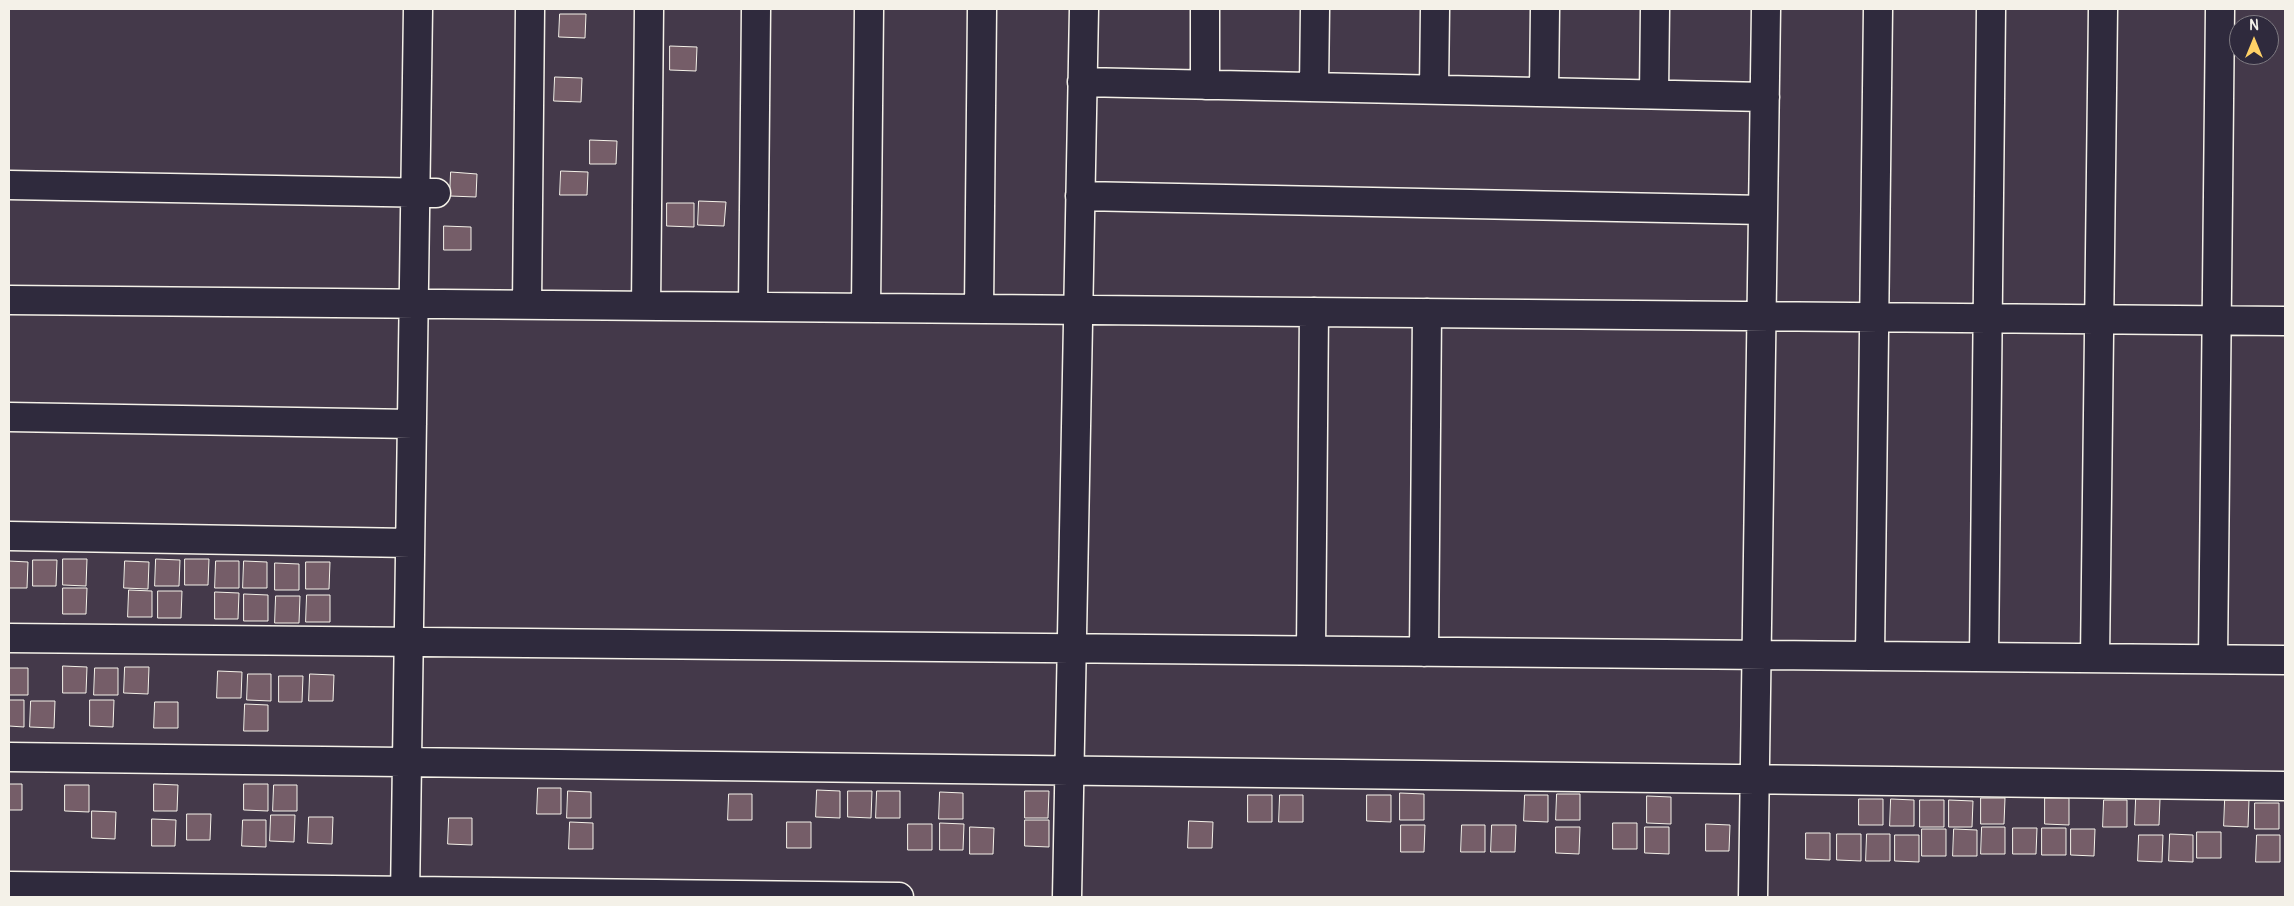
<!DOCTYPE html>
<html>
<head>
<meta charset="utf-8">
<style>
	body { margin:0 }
	#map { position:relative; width:2294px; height:906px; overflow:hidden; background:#44394a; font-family:Pangolin,sans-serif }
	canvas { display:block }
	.frame { position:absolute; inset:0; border:10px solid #f4f1e8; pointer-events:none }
	.north { position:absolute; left:2229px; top:15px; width:50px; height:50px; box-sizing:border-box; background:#2f2a3d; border:1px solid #7e7a81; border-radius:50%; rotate:0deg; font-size:14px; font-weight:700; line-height:20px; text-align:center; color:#f4f1e8 }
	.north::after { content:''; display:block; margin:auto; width:18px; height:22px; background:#ffd166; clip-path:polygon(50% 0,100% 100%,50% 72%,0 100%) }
</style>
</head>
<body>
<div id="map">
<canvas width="2294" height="906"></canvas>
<div class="frame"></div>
<div class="north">N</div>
</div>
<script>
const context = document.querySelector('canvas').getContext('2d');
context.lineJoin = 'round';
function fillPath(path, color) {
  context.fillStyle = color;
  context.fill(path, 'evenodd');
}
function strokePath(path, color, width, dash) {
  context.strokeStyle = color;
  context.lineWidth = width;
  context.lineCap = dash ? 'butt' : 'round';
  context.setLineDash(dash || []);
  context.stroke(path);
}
const building = new Path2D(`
	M560,14H586L585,38L559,37Z
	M670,46L697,47L696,71L670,70Z
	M555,77L582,78L581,102L554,101Z
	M590,140L617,141L616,164H590Z
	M561,171L588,172L587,195H560Z
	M451,172L477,174L476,197L450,196Z
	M699,201L726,202L724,226L698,225Z
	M667,203H694V227L667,226Z
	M444,226L471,227V250H444Z
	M63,559H87L86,586L63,585Z
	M156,559L180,560L179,586H155Z
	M185,559H209L208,585H185Z
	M33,560H57L56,586H33Z
	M9,561L28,562L27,588H9Z
	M125,561L149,562L148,589L124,588Z
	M216,561H239V588H215Z
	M244,561L267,562V588H243Z
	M306,562H330L329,589H306Z
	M275,563L299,564V590H275Z
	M63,588H87L86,614H63Z
	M129,590L152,591V617H128Z
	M158,591H182L181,618H158Z
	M215,592L239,593L238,619H215Z
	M244,594L268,595V621H244Z
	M307,595H330V622H306Z
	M276,596H300L299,623H275Z
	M63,666L87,667L86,693H63Z
	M125,667H149L148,694L124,693Z
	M9,668H28V695H9Z
	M95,668H118V695H94Z
	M218,671L242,672L241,698H217Z
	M248,674H271V701L247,700Z
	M310,674L334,675L333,701H309Z
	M279,676H303L302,702H279Z
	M9,700H24V727L9,726Z
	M90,700H114L113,727L90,726Z
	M31,701H55L54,728L30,727Z
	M155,702H178V728H154Z
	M245,704L268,705V731H244Z
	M9,784H22V810H9Z
	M154,784L178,785L177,811H154Z
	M244,784H268V811L244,810Z
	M65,785H89V812L65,811Z
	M274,785H297V811H273Z
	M538,788H561V814H537Z
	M817,790L840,791V818L816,817Z
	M568,791L591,792V818H567Z
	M848,791H872L871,818L848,817Z
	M877,791H900V818H876Z
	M1025,791H1049L1048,818H1025Z
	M940,792L963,793V819H939Z
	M1400,793L1424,794V820H1400Z
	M729,794H752V820H728Z
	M1557,794H1580V820H1556Z
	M1248,795H1272V822H1248Z
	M1280,795H1303V822H1279Z
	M1367,795H1391V822L1367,821Z
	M1525,795H1548V822L1524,821Z
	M1647,796L1671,797V824L1647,823Z
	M1981,798H2005L2004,824H1981Z
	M2045,798H2069V825L2045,824Z
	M1859,799H1883V825H1859Z
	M1891,799L1914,800V826H1890Z
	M2136,799H2160L2159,825H2135Z
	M1920,800H1944V827H1920Z
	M1949,800L1973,801L1972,827H1949Z
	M2104,800H2127V827H2103Z
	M2225,800H2249L2248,827L2224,826Z
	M2255,803H2279V829H2255Z
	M92,811L116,812L115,839L92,838Z
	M187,814H211L210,840H187Z
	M271,815H295L294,842L270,841Z
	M309,817H333L332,844L308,843Z
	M449,818H472V845L448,844Z
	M152,819L176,820L175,846H152Z
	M243,820H266V847L242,846Z
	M1025,820H1049V847L1025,846Z
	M1189,821L1213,822L1212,848H1188Z
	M570,822L593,823V849H569Z
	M787,822H811V848H787Z
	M940,823L964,824L963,850H940Z
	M1613,823H1637V849H1613Z
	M908,824H932V850H908Z
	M1706,824L1730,825L1729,851H1706Z
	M1401,825H1425L1424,852H1401Z
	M1462,825H1485V852H1461Z
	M1492,825H1516L1515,852H1491Z
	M970,827L994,828L993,854H970Z
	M1556,827H1580L1579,854L1556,853Z
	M1645,827H1669V854L1645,853Z
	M1982,827H2005V854H1981Z
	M2013,828H2037L2036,854H2013Z
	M2042,828H2066V855H2042Z
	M1922,829H1946V856H1922Z
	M1954,829L1977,830V856H1953Z
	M2071,829H2095L2094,856L2071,855Z
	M2197,832H2221V858H2197Z
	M1806,833H1830V860L1806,859Z
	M1837,834H1861V861L1837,860Z
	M1867,834H1890V861H1866Z
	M2170,834L2193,835V862L2169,861Z
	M1895,835H1919V862L1895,861Z
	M2139,835H2163L2162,862L2138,861Z
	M2257,835H2280V862H2256Z`);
fillPath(building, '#755d68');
strokePath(building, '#f4f1e8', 1);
const minor = new Path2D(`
	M1082,82L1765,97
	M1205,85V9
	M1314,87L1315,9
	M1434,89L1435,9
	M1544,92L1545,9
	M1654,94L1655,9
	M9,185L436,193
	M1080,196L1763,210
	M9,300L2285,321
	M527,305L530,9
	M646,306L649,9
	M753,307L756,9
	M866,308L869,9
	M979,309L982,9
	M9,417L412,424
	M9,536L410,543
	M9,638L2285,660
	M1311,650L1314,312
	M1424,652L1427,313
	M1870,656L1878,9
	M1984,657L1991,9
	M2095,658L2103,9
	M2213,659L2220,9
	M9,757L2285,786
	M9,886L899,897
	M405,897L418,9
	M1067,897L1084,9
	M1753,897L1766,9`);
strokePath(minor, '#f4f1e8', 31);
strokePath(minor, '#2f2a3d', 28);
</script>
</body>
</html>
